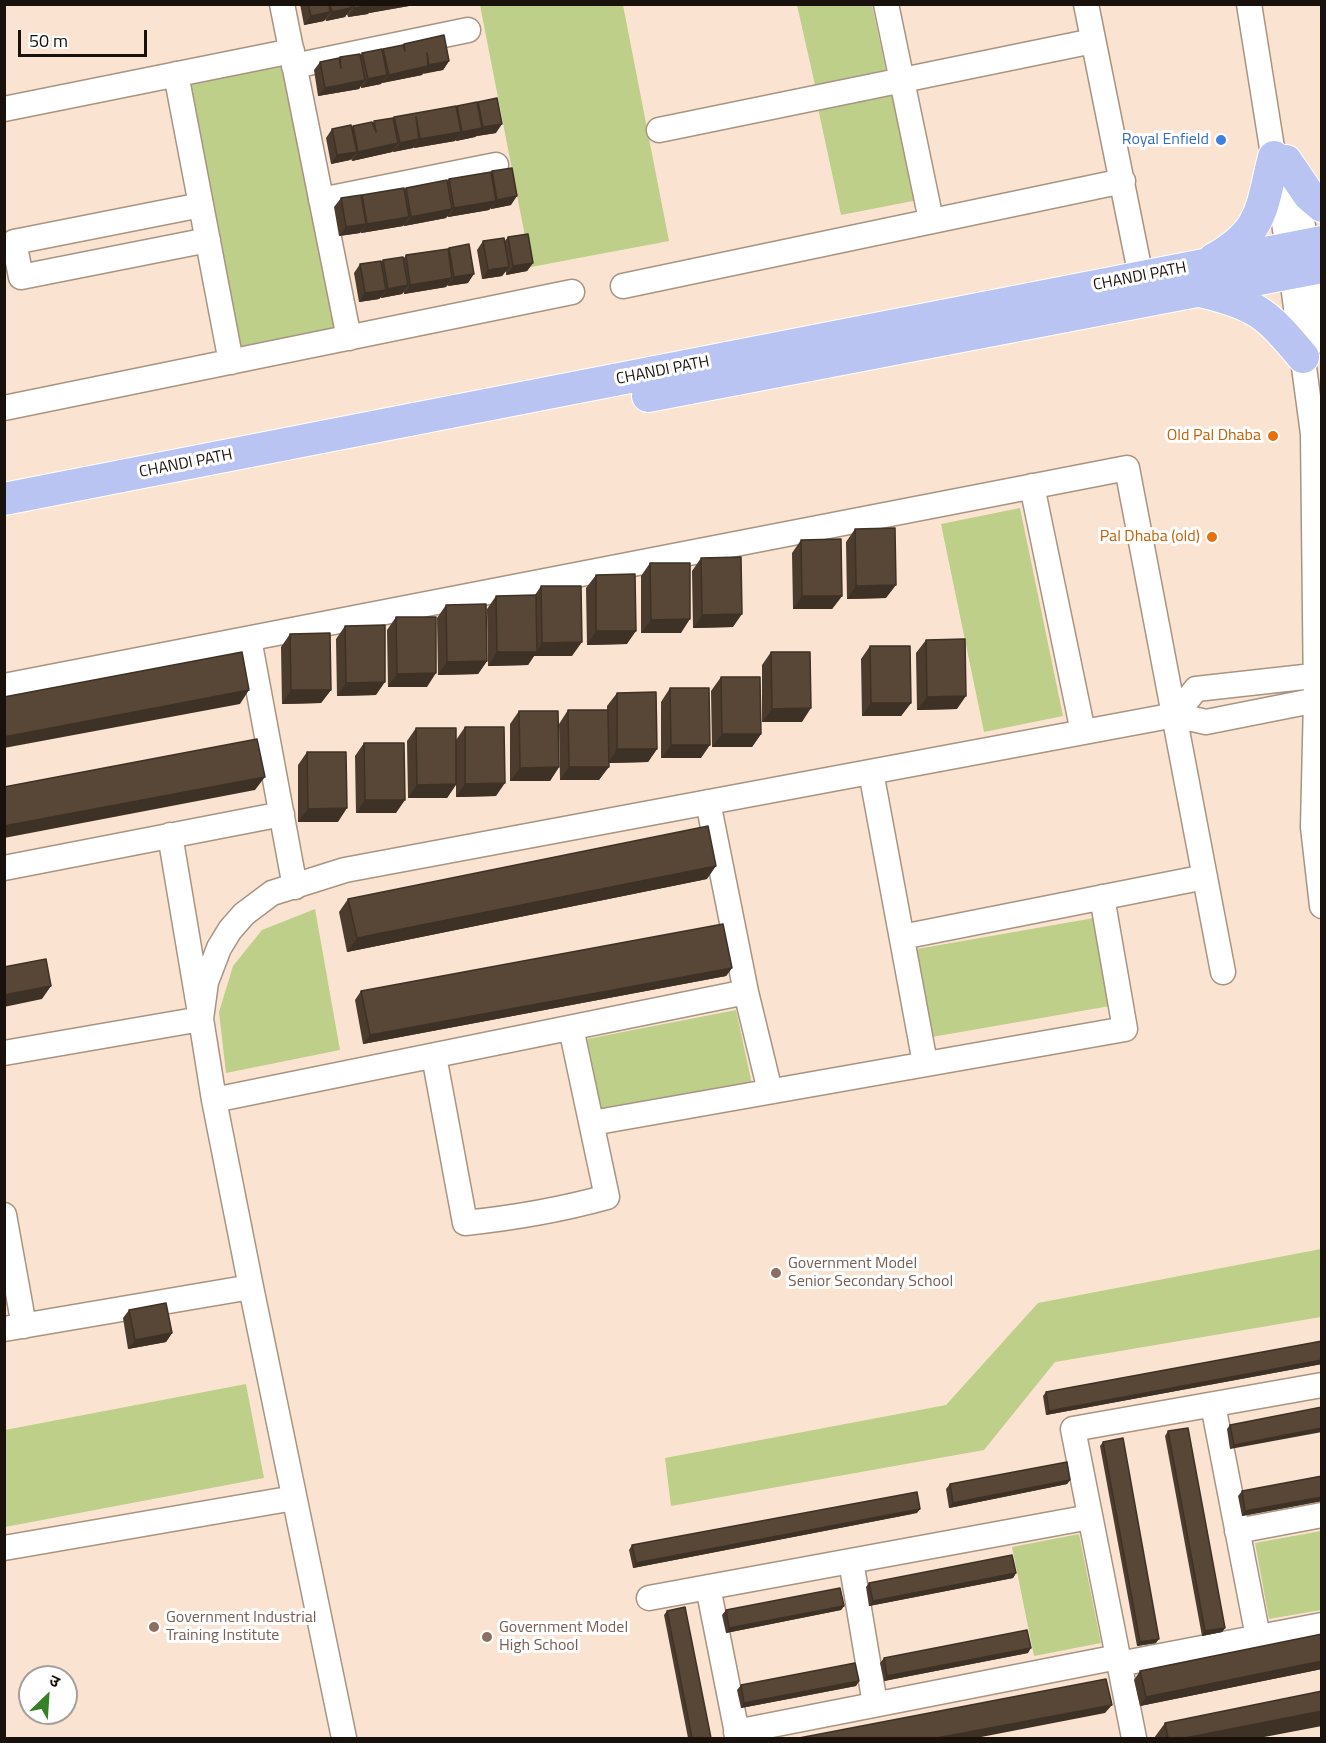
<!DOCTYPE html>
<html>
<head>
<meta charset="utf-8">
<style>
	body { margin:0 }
	#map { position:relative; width:1326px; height:1743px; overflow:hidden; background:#fae4d1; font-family:"Titillium Web","Noto Sans Devanagari",sans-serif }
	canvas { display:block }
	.frame { position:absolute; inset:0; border:6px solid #19110b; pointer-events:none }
	.north { position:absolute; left:18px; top:1665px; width:60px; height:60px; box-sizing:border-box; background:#fff; border:2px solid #a3a09d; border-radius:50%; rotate:25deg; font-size:16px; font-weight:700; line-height:24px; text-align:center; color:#19110b }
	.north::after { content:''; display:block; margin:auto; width:21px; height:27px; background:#368027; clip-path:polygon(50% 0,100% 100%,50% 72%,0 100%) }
	.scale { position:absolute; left:18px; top:30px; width:129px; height:27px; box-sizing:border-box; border:3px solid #19110b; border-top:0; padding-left:8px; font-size:18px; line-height:21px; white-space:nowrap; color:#19110b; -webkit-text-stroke:4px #fff; paint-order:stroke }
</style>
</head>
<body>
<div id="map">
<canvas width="1326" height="1743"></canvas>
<div class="frame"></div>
<div class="north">उ</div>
<div class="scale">50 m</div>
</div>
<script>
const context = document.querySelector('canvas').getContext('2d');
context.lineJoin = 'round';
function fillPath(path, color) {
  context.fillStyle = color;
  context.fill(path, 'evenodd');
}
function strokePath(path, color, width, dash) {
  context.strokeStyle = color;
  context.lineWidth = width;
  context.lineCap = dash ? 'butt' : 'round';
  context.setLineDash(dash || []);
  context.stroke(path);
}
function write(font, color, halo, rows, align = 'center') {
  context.font = font + ' "Titillium Web",sans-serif';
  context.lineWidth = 6;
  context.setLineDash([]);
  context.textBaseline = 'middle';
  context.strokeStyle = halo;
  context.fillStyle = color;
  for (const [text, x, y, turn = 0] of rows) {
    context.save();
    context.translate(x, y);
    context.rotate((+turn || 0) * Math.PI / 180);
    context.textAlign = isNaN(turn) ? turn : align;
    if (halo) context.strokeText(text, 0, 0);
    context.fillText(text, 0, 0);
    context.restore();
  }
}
fillPath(new Path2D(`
	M480,5H623L669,241L531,267Z
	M797,5H872L886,70L815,85Z
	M282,66L336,329L238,348L185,85Z
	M895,93L918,200L841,215L818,108Z
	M1020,508L1063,716L984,732L941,524Z
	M315,909L340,1050L226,1073L219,1012L233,966L262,930Z
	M1094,918L1110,1006L932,1037L917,949Z
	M736,1010L752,1084L602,1114L587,1039Z
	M1321,1249V1317L1055,1362L984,1450L671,1506L665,1458L946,1405L1038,1303Z
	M246,1384L264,1478L5,1527V1430Z
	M1321,1531V1610L1269,1619L1255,1543Z
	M1079,1534L1101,1643L1034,1656L1012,1547Z`), '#bdcf88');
const minor = new Path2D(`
	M282,4L349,338
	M886,4L931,220
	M1086,4L1141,277
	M1249,4L1288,248L1313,434L1316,700L1313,827L1322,906
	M294,66L468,30
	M176,74L231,362
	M4,109L292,51
	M659,130L1093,41
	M1292,184L1314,268L1322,341
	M321,200L496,165
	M201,205L14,242L21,277L208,240
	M623,286L1123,181
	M4,408L572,292
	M1032,486L1083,732
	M249,639L295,887
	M4,686L1127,468L1223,972
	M1175,715L1196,689L1322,675
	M871,772L925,1063
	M708,802L746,992L770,1091
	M4,868L282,814
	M902,937L1205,877
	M4,1053L201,1019L170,835
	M434,1056L465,1223C513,1218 560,1210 607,1197L571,1028
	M214,1100L746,992
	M592,1123L1125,1029L1102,897
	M4,1215L24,1326
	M4,1329L251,1287
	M1213,1405L1258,1637
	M1237,1531L1322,1515
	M4,1548L294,1498
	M851,1561L875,1704
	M708,1587L738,1738
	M649,1598L1090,1517
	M1119,1664L1322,1625
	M736,1732L1118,1657
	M344,1738L251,1287L214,1100L201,1019L206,982L219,948L230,930L244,914L272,893L345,870L1175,715L1206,722L1322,699
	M1134,1738L1073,1429L1322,1385`);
const major = new Path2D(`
	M1286,161L1309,195L1322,206
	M1214,259C1264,231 1261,208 1274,157
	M1204,292C1258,305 1268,315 1303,357
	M648,396L1322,267
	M4,499L1322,242`);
strokePath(minor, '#a89482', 27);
strokePath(major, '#fff', 34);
strokePath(minor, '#fff', 24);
strokePath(major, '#b9c4f2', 32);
fillPath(new Path2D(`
	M300,4H419L410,6V5L409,6L369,13V12L368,14L348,17L347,14L345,17L326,21L325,19L324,21L304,25Z
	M404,44L449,61L443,70L423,73L422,75L382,83V82L381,84L361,88V85L359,89L318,96L314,70L320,62L339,59L340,57L360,56L362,53L382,50L383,49L403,45Z
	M478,102L496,133L477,136L475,137L456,141V139L455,141L414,148V147L413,148L393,152V151L392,152L352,161L351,159L350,160L331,164L326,138L332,129L352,127L353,126L373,123L374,121L393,119L394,117L456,108L457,106L477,103Z
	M492,171L511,205L491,209V208L489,210L448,217L447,216L446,218L404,226V225L403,226L361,233V231L360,233L339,236L334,207L341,198L361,197L362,195L404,190L406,188L447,181L449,179L491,173Z
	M508,237L533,263L527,271L506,275V271L502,276L482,279L477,250L483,241L504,242Z
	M449,248L468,283L448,286L447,285L446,287L404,294V292L402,294L381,298V297L379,299L359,302L354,273L360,264L381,262L383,260L404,258L406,255L448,249Z
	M855,529L886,598L847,599L846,542Z
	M801,540L842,596L832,609H793L792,553Z
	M701,558L733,627L693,628L692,571Z
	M650,563L681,633H641V576Z
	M596,575L627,644L587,645L586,588Z
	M541,586L572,656H534L528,665L488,666L487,609L496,596L535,595Z
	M446,605L487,661L478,674L438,675L437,618Z
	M396,617L427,687H388L387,630Z
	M345,626L376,695L337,696L336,639Z
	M290,634L331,690L321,703L282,704L281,647Z
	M926,640L957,709L917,710L916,653Z
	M870,646L911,703L901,716H862L861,659Z
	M771,652L802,722H762V665Z
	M721,677L761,734L752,747H712L711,691Z
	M670,688L701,758H661V702Z
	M617,693L657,749L648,762L609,763L599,780H560L559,724L568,710H607V706Z
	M519,711L559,767L550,781H510V724Z
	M465,727L496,796L456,797V785L447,798H408L407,741L416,728L456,740Z
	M364,743L396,813H356L355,756Z
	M307,752L338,822H298V765Z
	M707,879L347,952L339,912L348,899Z
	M732,968L726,976L363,1044L355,1000L361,991Z
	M129,1310L172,1333L166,1342L128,1349L123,1318Z
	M1322,1341V1364L1046,1415L1043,1396L1046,1392Z
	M1322,1407L1230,1449L1227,1429L1230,1425Z
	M1168,1431L1225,1628L1222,1632L1202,1636L1165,1436Z
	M1103,1442L1156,1643L1137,1646L1100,1446Z
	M1322,1476V1501L1242,1516L1238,1496L1242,1491Z
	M1070,1480L1067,1484L949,1508L946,1489L950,1484Z
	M917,1513L633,1568L629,1550L632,1545Z
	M1016,1573L1013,1578L869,1606L866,1587L869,1583Z
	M844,1606L841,1610L726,1633L722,1615L726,1610Z
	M667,1611L711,1738H688L664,1615Z
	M1322,1634V1669L1140,1706L1134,1680L1140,1671Z
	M1028,1653L884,1681L880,1663L884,1658Z
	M859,1681L856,1686L741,1708L737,1690L741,1685Z
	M1165,1723L1259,1738H1154Z`), '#4c3c2e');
fillPath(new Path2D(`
	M410,4L409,6L369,13L375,5Z
	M374,5L368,14L348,17L354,8Z
	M351,8L345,17L326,21L332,12Z
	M330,12L324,21L304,25L311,16Z
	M449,61L443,70L423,74L429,65Z
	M428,66L422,75L382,83L389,75Z
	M387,75L381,84L361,88L368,79Z
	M365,80L359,89L318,96L325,88Z
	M502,124L496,133L477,136L483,127Z
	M482,128L475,137L456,141L462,132Z
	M461,132L455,141L414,148L420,139Z
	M419,139L413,148L393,152L400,143Z
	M398,143L392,152L352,161L358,152Z
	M357,152L350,160L331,164L337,155Z
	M517,196L511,205L491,209L497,200Z
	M496,201L489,210L448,217L454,208Z
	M452,209L446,218L404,226L411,217Z
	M409,217L403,226L361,233L367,224Z
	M366,224L360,233L339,236L346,227Z
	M533,263L527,271L506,275L513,266Z
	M509,267L502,276L482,279L488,270Z
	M474,274L468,283L448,286L454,277Z
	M452,278L446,287L404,294L410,285Z
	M408,285L402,294L381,298L388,289Z
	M386,290L379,299L359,302L365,293Z
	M896,585L886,598L847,599L856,586Z
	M802,596H842L832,609H793Z
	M742,614L733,627L693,628L702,615Z
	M690,619L681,633H641L651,620Z
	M596,631H636L627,644L587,645Z
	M582,642L572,656H534L528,665L488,666L497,652H536L542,643Z
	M487,661L478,674L438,675L447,662Z
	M436,673L427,687H388L397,674Z
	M385,682L376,695L337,696L346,683Z
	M249,690L240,704L4,748V737Z
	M291,690H331L321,703L282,704Z
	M966,696L957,709L917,710L927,697Z
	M871,703H911L901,716H862Z
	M811,708L802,722H762L772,709Z
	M722,734H761L752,747H712Z
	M671,745H710L701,758H661Z
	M617,749H657L648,762L608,763Z
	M559,767L550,781H510L520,768Z
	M569,767H609L599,780H560Z
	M265,777L255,790L4,838V826Z
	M505,783L496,796L456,797L465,784Z
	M456,784L447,798H408L417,785Z
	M365,800H405L396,813H356Z
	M347,808L338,822H298L308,809Z
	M716,866L707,879L347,952L357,938Z
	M732,968L726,976L363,1044L370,1035Z
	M51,986L42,999L4,1007V995Z
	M172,1333L166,1342L128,1349L135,1340Z
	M1322,1360V1364L1046,1415L1049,1411Z
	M1322,1428V1432L1230,1449L1234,1445Z
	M1070,1480L1067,1484L949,1508L953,1503Z
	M1322,1497V1501L1242,1516L1245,1511Z
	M920,1509L917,1513L633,1568L636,1563Z
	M1016,1573L1013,1578L869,1606L873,1601Z
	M844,1606L841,1610L726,1633L729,1628Z
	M1225,1628L1222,1632L1202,1636L1205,1631Z
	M1159,1639L1156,1643L1137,1646L1140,1642Z
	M1031,1648L1028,1653L884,1681L887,1676Z
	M1322,1661V1669L1140,1706L1146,1697Z
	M859,1681L856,1686L741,1708L744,1703Z
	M1112,1705L1105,1713L976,1738H937Z
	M1322,1711V1726L1259,1738H1185Z`), '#3e3126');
const building = new Path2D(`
	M308,4H329L330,12L311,16Z
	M330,4H351V8L332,12Z
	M353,4H374V5L354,8Z
	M444,35L449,61L429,65L427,53L428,66L389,75L383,49L403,45L405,51L404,44Z
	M382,49L387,75L368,79L362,53Z
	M360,54L365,80L325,88L320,62L339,58L341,68L340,57Z
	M497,98L502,124L483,127L478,102Z
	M477,102L482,128L462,132L457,106Z
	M456,106L461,132L420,139L416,117L419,139L400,143L394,117Z
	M393,118L398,143L358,152L353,126L372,122L376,132L374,121Z
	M351,125L357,152L337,155L332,129Z
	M512,168L517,196L497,200L492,171Z
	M491,172L496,201L454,208L449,179Z
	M447,180L452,209L411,217L406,188Z
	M404,188L409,217L367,224L362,195Z
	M361,195L366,224L346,227L341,198Z
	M528,234L533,263L513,266L508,237Z
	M504,238L509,267L488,270L483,241Z
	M469,244L474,274L454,277L449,248Z
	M448,249L452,278L410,285L406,255Z
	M403,257L408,285L388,289L383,260Z
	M381,261L386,290L365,293L360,264Z
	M895,528L896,585L856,586L855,529Z
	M841,539L842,596H802L801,540Z
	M741,557L742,614L702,615L701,558Z
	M650,563H690V619L651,620Z
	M635,574L636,631H596V575Z
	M541,586H581L582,642L542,643Z
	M536,595L537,652H497L496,596Z
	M486,604L487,661L447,662L446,605Z
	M396,617H436V673L397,674Z
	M385,625V682L346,683L345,626Z
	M330,633L331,690H291L290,634Z
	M965,639L966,696L927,697L926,640Z
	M870,646H910L911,703H871Z
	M242,652L249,690L4,737V697Z
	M771,652H810L811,708L772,709Z
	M721,677H760L761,734H722Z
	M670,688H709L710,745H671Z
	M656,692L657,749H617V693Z
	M568,710H608L609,767H569Z
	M519,711H558L559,767L520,768Z
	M465,727H504L505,783L465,784Z
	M416,728H456V784L417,785Z
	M257,739L265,777L4,826V787Z
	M364,743H404L405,800H365Z
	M307,752H346L347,808L308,809Z
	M708,826L716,866L357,938L348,899Z
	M723,924L732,968L370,1035L361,991Z
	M46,959L51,986L4,995V967Z
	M166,1303L172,1333L135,1340L129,1310Z
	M1322,1341V1360L1049,1411L1046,1392Z
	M1322,1407V1428L1234,1445L1230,1425Z
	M1188,1428L1225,1628L1205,1631L1168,1431Z
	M1123,1438L1159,1639L1140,1642L1103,1442Z
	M1067,1462L1070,1480L953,1503L950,1484Z
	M1322,1476V1497L1245,1511L1242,1491Z
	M917,1492L920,1509L636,1563L632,1545Z
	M1012,1555L1016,1573L873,1601L869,1583Z
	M840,1588L844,1606L729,1628L726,1610Z
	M685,1607L711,1738H692L667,1611Z
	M1027,1630L1031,1648L887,1676L884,1658Z
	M1322,1634V1661L1146,1697L1140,1671Z
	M855,1663L859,1681L744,1703L741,1685Z
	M1106,1679L1112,1705L937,1738H799Z
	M1322,1691V1711L1185,1738H1168L1165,1723Z`);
fillPath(building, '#584636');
strokePath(building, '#3e3126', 1.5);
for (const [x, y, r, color] of [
	[1221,140,6,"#3f7fe0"],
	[1273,436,6,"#e8710a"],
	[1212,537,6,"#e8710a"],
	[776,1273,6,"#8d6e63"],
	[154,1627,6,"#8d6e63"],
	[487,1637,6,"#8d6e63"]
]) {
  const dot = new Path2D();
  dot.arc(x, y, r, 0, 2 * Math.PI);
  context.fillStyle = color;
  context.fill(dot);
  strokePath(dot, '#fff', 2);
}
write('16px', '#366cbe', '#fff', [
	["Royal Enfield",1209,140]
], 'right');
write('16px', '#19110b', '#fff', [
	["CHANDI PATH",1140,277,-11],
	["CHANDI PATH",663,371,-11],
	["CHANDI PATH",186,464,-11]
]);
write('16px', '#c56008', '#fff', [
	["Old Pal Dhaba",1261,436],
	["Pal Dhaba (old)",1200,537]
], 'right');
write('16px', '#785e54', '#fff', [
	["Government Model",788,1264],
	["Senior Secondary School",788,1282],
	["Government Industrial",166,1618],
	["Training Institute",166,1636],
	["Government Model",499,1628],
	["High School",499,1646]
], 'left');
</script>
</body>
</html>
